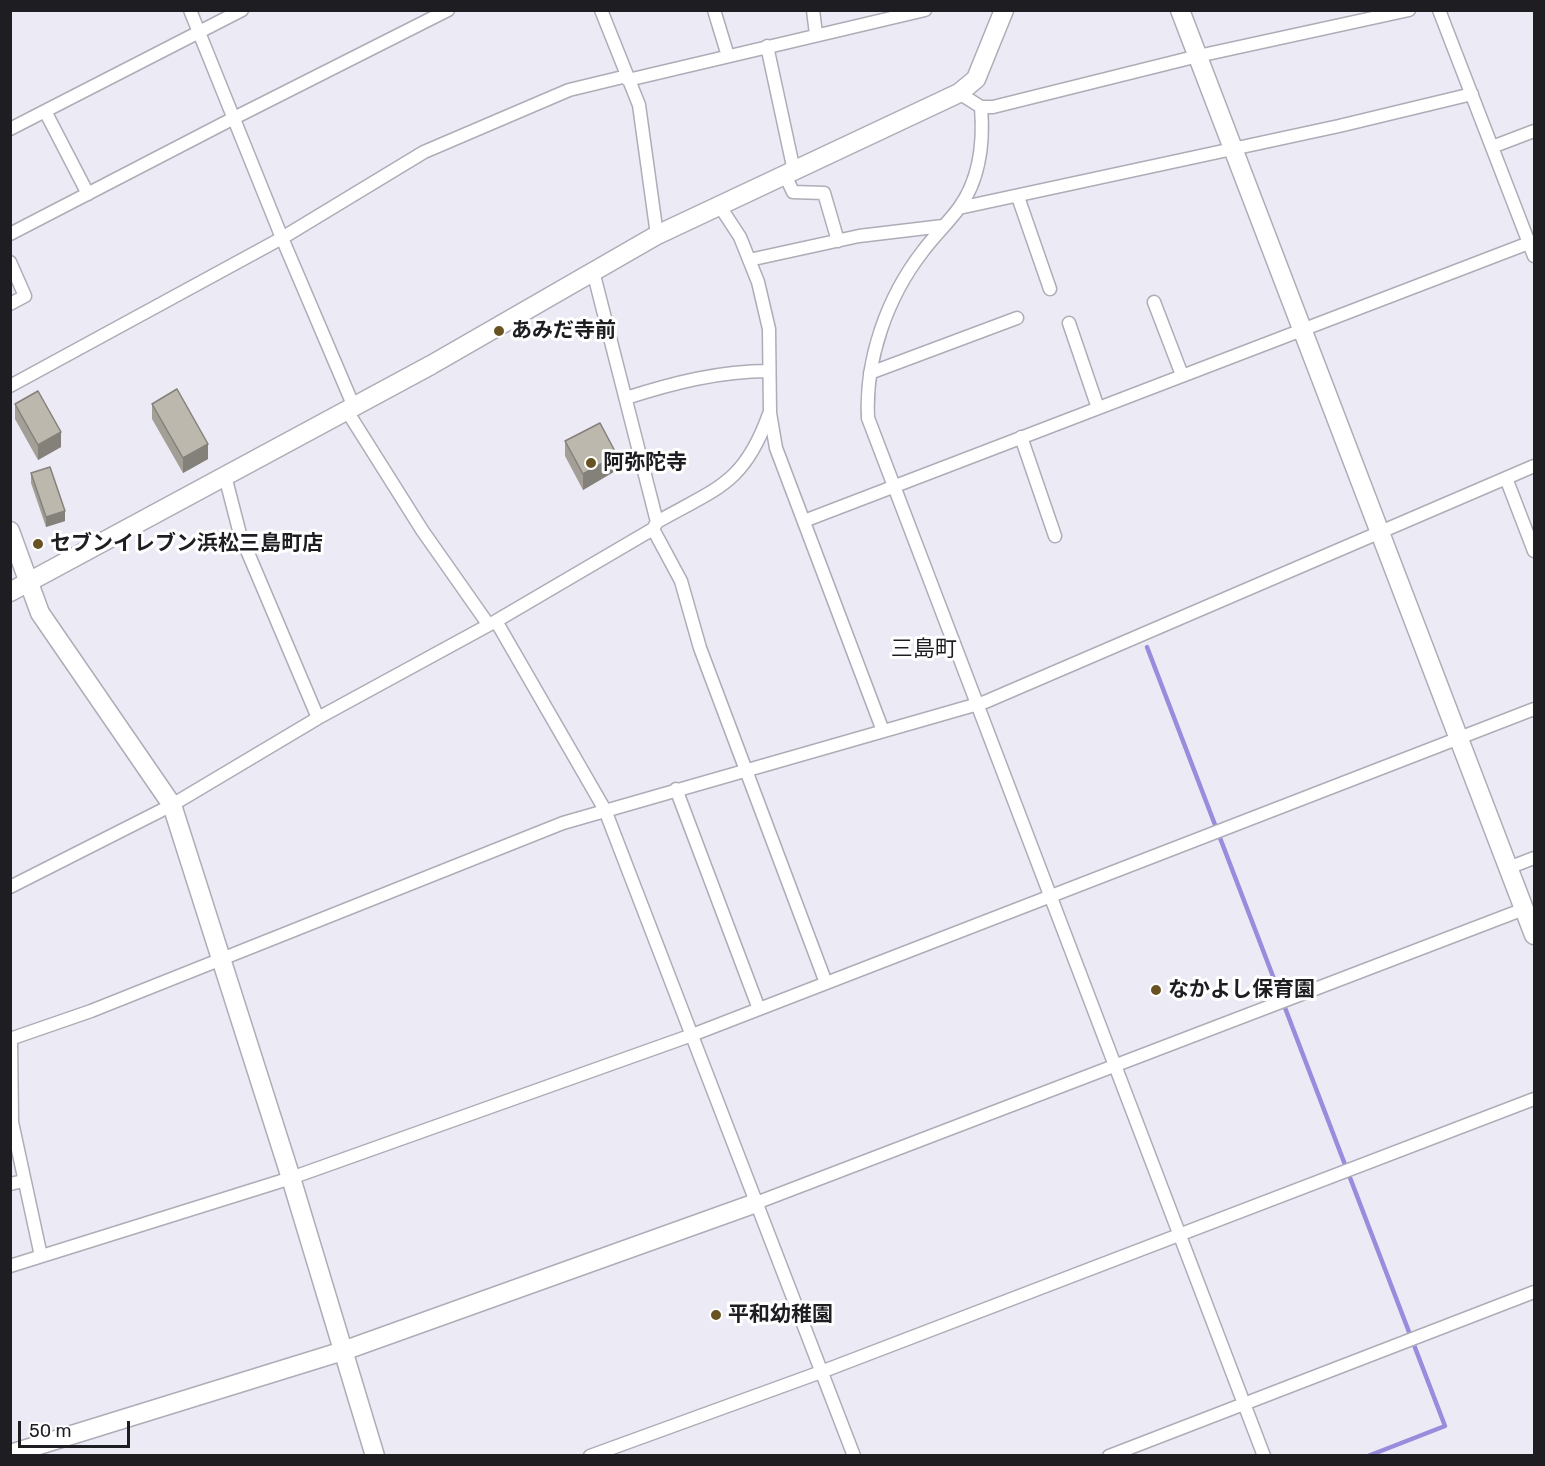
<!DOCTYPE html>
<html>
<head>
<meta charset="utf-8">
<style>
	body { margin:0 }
	#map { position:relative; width:1545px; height:1466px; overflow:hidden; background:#ebeaf5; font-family:Rubik,sans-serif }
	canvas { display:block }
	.frame { position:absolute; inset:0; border:12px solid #1e1e22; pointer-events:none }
	.scale { position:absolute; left:18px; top:1421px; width:112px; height:27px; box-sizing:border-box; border:3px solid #1e1e22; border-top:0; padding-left:8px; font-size:18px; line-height:21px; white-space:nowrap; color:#1e1e22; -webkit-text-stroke:4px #fff; paint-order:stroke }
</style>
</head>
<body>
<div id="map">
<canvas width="1545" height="1466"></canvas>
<div class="frame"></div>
<div class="scale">50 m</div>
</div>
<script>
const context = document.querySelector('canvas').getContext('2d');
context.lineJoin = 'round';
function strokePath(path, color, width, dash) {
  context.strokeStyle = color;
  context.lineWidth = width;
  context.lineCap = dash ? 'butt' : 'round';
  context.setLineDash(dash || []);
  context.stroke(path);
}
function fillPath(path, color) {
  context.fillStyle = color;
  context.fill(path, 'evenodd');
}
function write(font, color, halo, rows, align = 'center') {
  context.font = font + ' Rubik,"Noto Sans JP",sans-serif';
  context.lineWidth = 6;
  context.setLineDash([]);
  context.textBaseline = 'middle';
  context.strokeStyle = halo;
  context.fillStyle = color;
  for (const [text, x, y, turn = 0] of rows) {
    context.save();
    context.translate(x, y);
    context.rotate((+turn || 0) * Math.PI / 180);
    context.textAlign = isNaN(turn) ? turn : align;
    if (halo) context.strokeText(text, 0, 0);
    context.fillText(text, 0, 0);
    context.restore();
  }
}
strokePath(new Path2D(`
	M1147,647L1445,1426L1368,1456`), '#9a8cdd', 4.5);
const street = new Path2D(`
	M190,10L282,238L354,407
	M601,10L639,105L657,235
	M714,10L728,56
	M813,10L816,34
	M1439,10L1534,256
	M767,46L794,171
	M628,80L925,10
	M959,93L981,107H993L1198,56L1409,10
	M981,107C984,143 980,179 959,208C948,223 934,236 923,251C887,297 865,360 868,418L1264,1456
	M45,111L88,194
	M10,129L242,10
	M1492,147L1534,131
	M785,175L793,192L824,193L838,241
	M1018,197L1050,289
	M719,205L740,237L758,282L769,329L770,413L776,448L883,731
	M959,208L1339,126L1472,94
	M10,234L234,118L448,10
	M749,260L859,236L943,226
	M10,262L25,296L10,304
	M1154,302L1182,375
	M1069,323L1098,408
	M870,373L1017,318
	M10,386L282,238L424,152L569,90L627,76
	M626,398C673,383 719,371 769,371
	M347,411L422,530L488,624
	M1021,437L1055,536
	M225,476L240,534L318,718
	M1506,478L1534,551
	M804,521L1534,241
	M657,522C717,488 744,484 769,414
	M653,529L681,581L700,648L826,983
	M496,621L605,810L854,1456
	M676,789L759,1009
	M1508,868L1534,858
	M10,887L172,805L318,718L496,621L653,529L657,522L593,271
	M10,1039L91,1011L563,823L985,702L1534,466
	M11,1039L12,1122L41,1256
	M10,1184L23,1181
	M756,1203L1524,909
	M10,1266L291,1178L692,1035L1534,709
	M590,1456L821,1372L1534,1099
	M1109,1456L1534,1292`);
const secondary = new Path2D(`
	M1180,10L1534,935
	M10,531L40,613L172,805L291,1178L375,1456
	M10,592L431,365L657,235L959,93L976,79L1004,10
	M10,1454L343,1351L756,1203`);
strokePath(street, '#aeadb7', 15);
strokePath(secondary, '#aeadb7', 21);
strokePath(street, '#fff', 12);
strokePath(secondary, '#fff', 18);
fillPath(new Path2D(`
	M15,404L61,447L38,460L15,419Z
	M152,404L208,459L183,473L152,419Z
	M565,441L617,470L583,490L565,456Z
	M31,473L65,521L46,527L31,483Z`), '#a39e96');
fillPath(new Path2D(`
	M61,432V447L38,460V445Z
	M208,444V459L183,473V458Z
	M617,455V470L583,490V474Z
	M65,511V521L46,527V517Z`), '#84817a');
const building = new Path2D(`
	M177,389L208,444L183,458L152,404Z
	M38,391L61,432L38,445L15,404Z
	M600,423L617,455L583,474L565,441Z
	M50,467L65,511L46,517L31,473Z`);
fillPath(building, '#bdb8ae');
strokePath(building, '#84817a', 1.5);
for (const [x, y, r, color] of [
	[499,331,6,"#695221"],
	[591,463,6,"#695221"],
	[38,544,6,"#695221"],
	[1156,990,6,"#695221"],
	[716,1315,6,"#695221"]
]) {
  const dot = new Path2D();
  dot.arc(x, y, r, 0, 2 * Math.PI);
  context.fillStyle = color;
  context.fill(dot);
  strokePath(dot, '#fff', 2);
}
write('bold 21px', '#1e1e22', '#fff', [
	["あみだ寺前",511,331],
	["阿弥陀寺",603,463],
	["セブンイレブン浜松三島町店",50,544],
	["なかよし保育園",1168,990],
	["平和幼稚園",728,1315]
], 'left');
write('22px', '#1e1e22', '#fff', [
	["三島町",924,650]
]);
</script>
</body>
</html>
